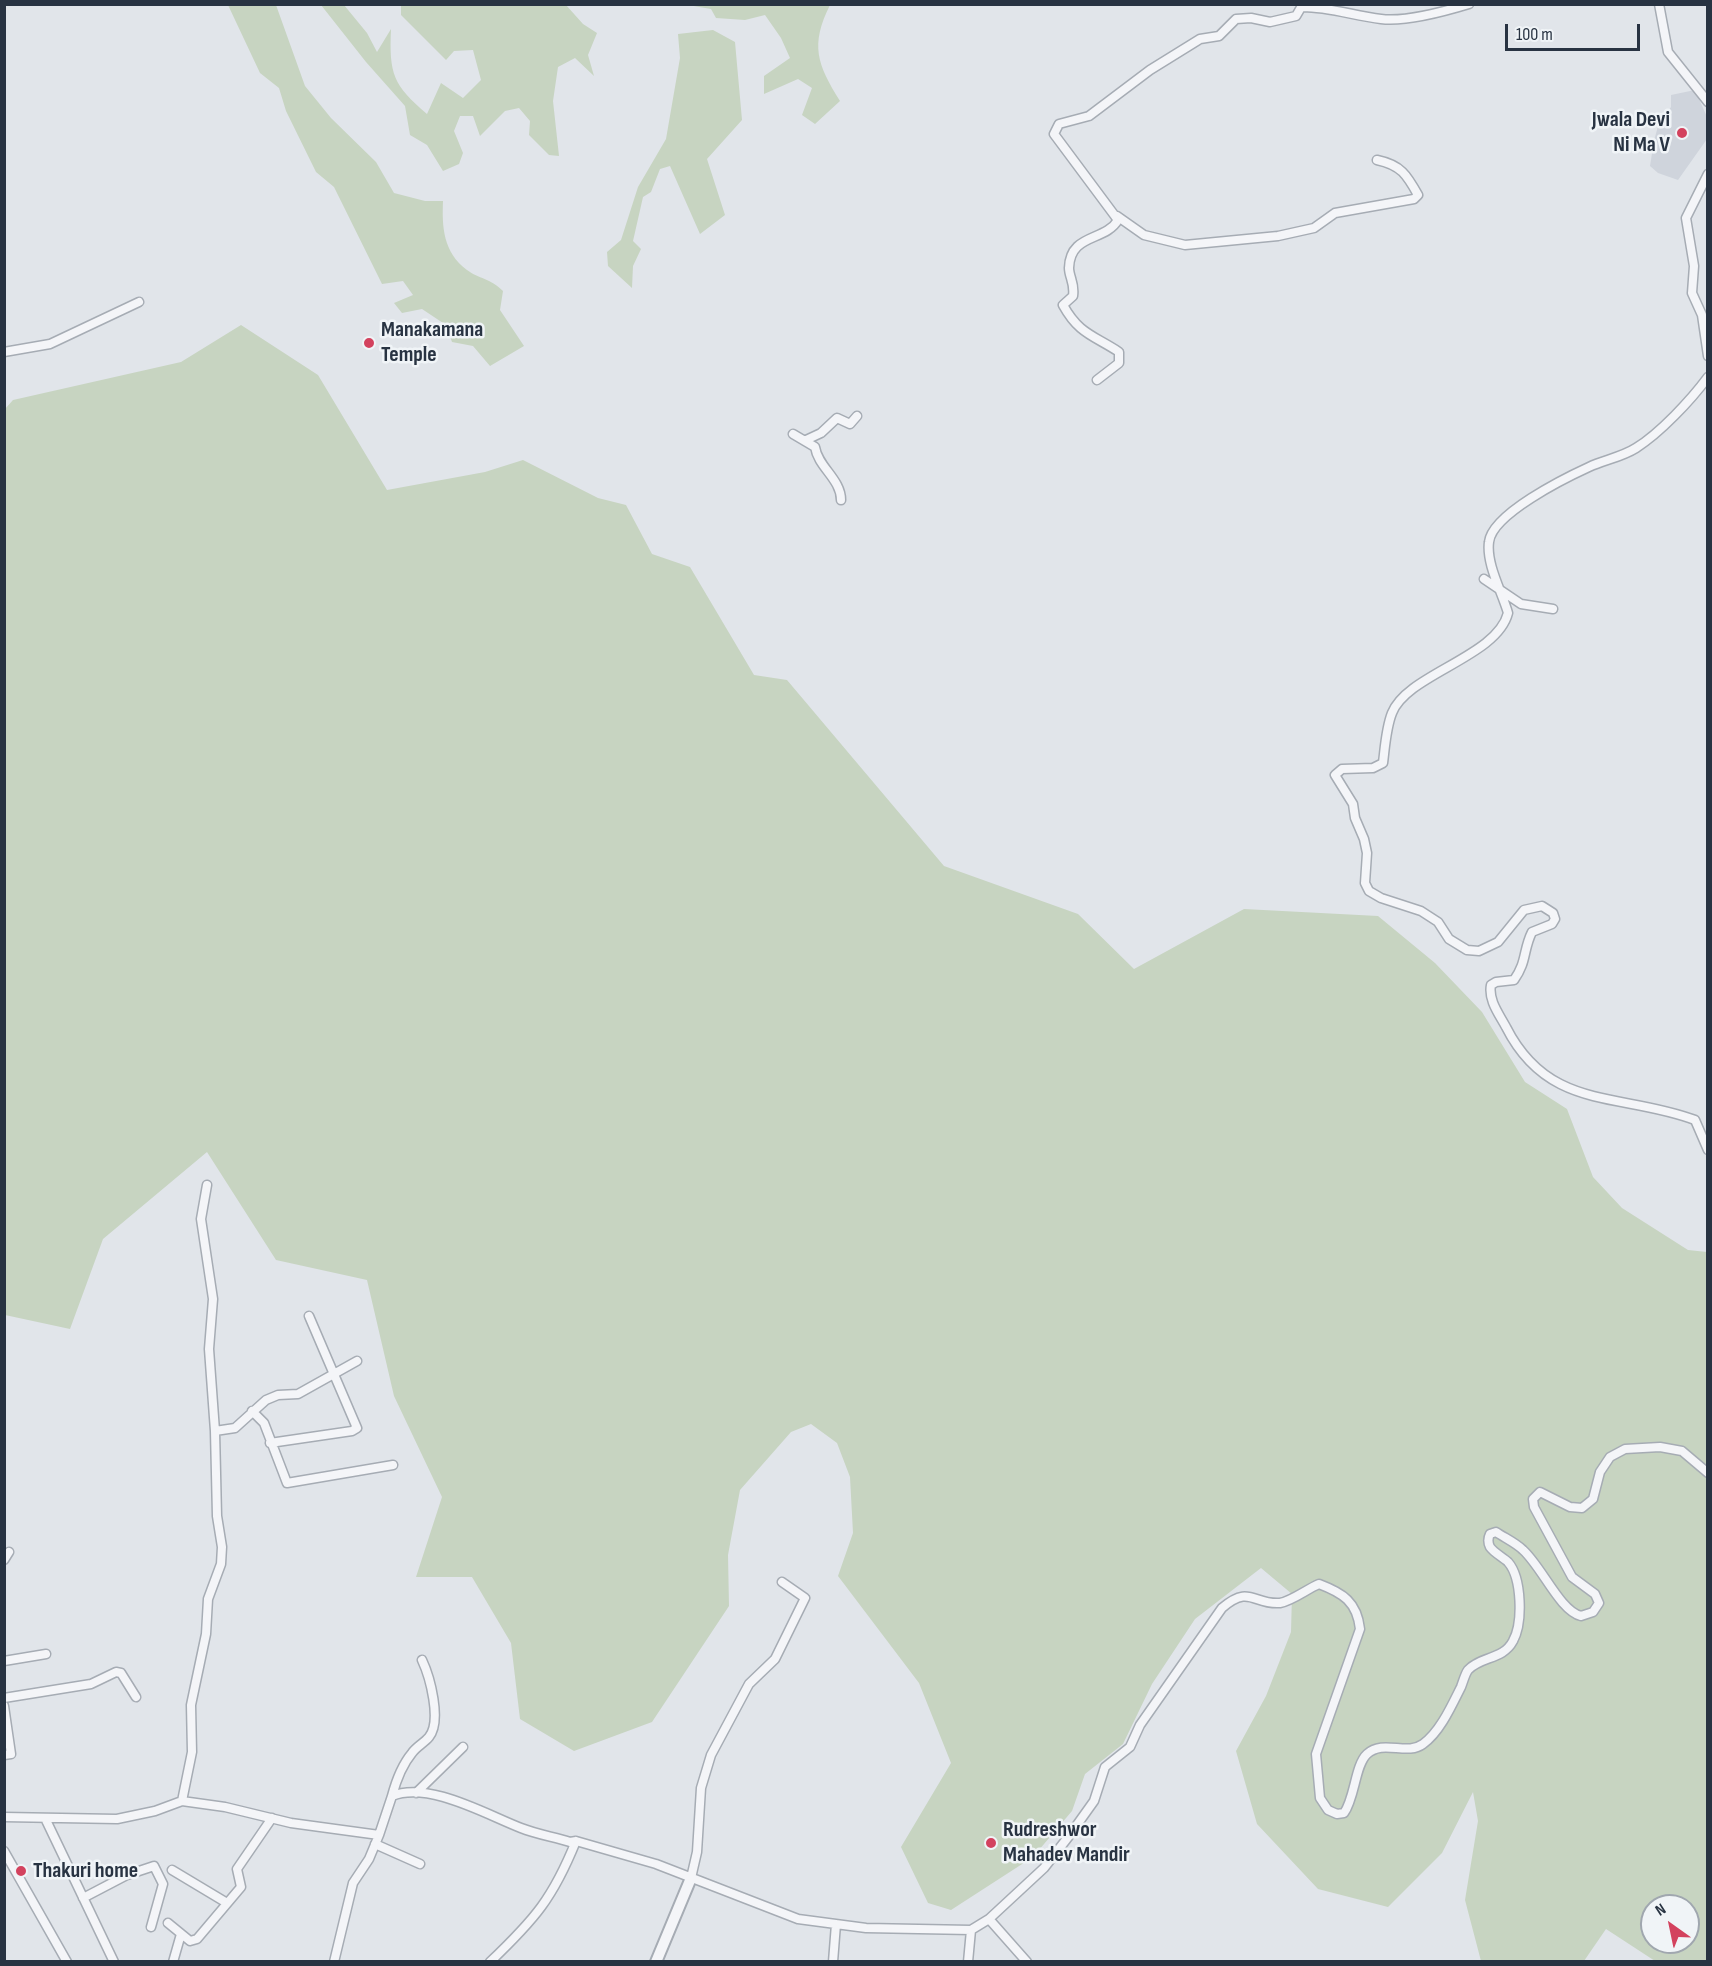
<!DOCTYPE html>
<html>
<head>
<meta charset="utf-8">
<style>
	body { margin:0 }
	#map { position:relative; width:1712px; height:1966px; overflow:hidden; background:#e1e5ea; font-family:"Sofia Sans Condensed",sans-serif }
	canvas { display:block }
	.frame { position:absolute; inset:0; border:6px solid #283342; pointer-events:none }
	.north { position:absolute; left:1640px; top:1894px; width:60px; height:60px; box-sizing:border-box; background:#f0f4f7; border:2px solid #a0a7af; border-radius:50%; rotate:327deg; font-size:16px; font-weight:700; line-height:24px; text-align:center; color:#283342 }
	.north::after { content:''; display:block; margin:auto; width:21px; height:27px; background:#d3425e; clip-path:polygon(50% 0,100% 100%,50% 72%,0 100%) }
	.scale { position:absolute; left:1505px; top:24px; width:135px; height:27px; box-sizing:border-box; border:3px solid #283342; border-top:0; padding-left:8px; font-size:18px; line-height:21px; white-space:nowrap; color:#283342; -webkit-text-stroke:4px #f0f4f7; paint-order:stroke }
</style>
</head>
<body>
<div id="map">
<canvas width="1712" height="1966"></canvas>
<div class="frame"></div>
<div class="north">N</div>
<div class="scale">100 m</div>
</div>
<script>
const context = document.querySelector('canvas').getContext('2d');
context.lineJoin = 'round';
function fillPath(path, color) {
  context.fillStyle = color;
  context.fill(path, 'evenodd');
}
function strokePath(path, color, width, dash) {
  context.strokeStyle = color;
  context.lineWidth = width;
  context.lineCap = dash ? 'butt' : 'round';
  context.setLineDash(dash || []);
  context.stroke(path);
}
function write(font, color, halo, rows, align = 'center') {
  context.font = font + ' "Sofia Sans Condensed",sans-serif';
  context.lineWidth = 5;
  context.setLineDash([]);
  context.textBaseline = 'middle';
  context.strokeStyle = halo;
  context.fillStyle = color;
  for (const [text, x, y, turn = 0] of rows) {
    context.save();
    context.translate(x, y);
    context.rotate((+turn || 0) * Math.PI / 180);
    context.textAlign = isNaN(turn) ? turn : align;
    if (halo) context.strokeText(text, 0, 0);
    context.fillText(text, 0, 0);
    context.restore();
  }
}
fillPath(new Path2D(`
	M1695,90L1707,117V139L1678,180L1658,173L1650,166L1654,141L1658,126L1671,107V95Z`), '#cfd4dc');
fillPath(new Path2D(`
	M228,5H276L305,86L331,118L376,162L394,193L425,201H443C442,227 443,252 467,270C479,279 490,278 503,291L500,310L524,346L490,366L473,346L452,342L446,325L422,309L402,313L394,303L413,295L403,281L382,284L334,187L316,172L286,111L279,88L260,73Z
	M321,5H344L367,33L377,52L391,29C389,74 393,85 427,114L441,83L463,98L481,80L473,50L454,51L446,60L401,15V5H566L583,24L597,33L588,55L594,76L575,58L558,67L553,101L559,156L549,155L529,135L530,121L519,108L505,111L480,136L473,116H460L454,131L463,153L459,164L443,171L427,145L410,135L405,106L366,62Z
	M688,5H830C810,45 817,64 840,101L815,124L802,115L812,88L798,79L764,94V76L790,58L781,38L765,15L745,20L716,18L711,9Z
	M713,30L735,42L742,120L707,159L725,215L700,234L670,166L660,169L651,192L643,197L633,241L641,249L633,266L632,288L608,266L607,252L621,240L638,187L666,139L680,58L678,34Z
	M241,325L318,375L387,490L485,472L523,460L598,498L626,505L652,554L690,567L754,675L787,680L944,866L1078,914L1134,969L1244,909L1378,916L1435,963L1482,1012L1525,1082L1567,1109L1593,1177L1622,1208L1688,1250L1707,1252V1961H1655L1606,1929L1584,1961H1481L1465,1900L1478,1821L1473,1792L1442,1853L1388,1907L1318,1889L1257,1824L1236,1751L1266,1696L1291,1632L1292,1594L1261,1568L1195,1619L1152,1684L1123,1744L1085,1774L1072,1811L1033,1857L951,1910L928,1903L901,1847L951,1763L919,1683L838,1576L853,1533L850,1477L837,1443L811,1424L791,1432L740,1490L728,1555L729,1606L652,1722L574,1751L520,1719L511,1643L472,1577H416L442,1497L394,1396L367,1280L276,1260L207,1152L103,1239L70,1329L5,1315V409L13,400L181,362ZM1652,1906H1688V1942H1652Z`), '#c7d4c1');
const minor = new Path2D(`
	M1659,4L1668,52L1708,102
	M1303,7C1329,7 1355,16 1381,19C1405,22 1446,11 1469,4
	M1708,174L1686,218L1694,266L1692,293L1702,315L1708,356
	M1117,216L1144,235L1185,245L1278,236L1314,228L1335,213L1414,199L1418,195C1407,175 1401,165 1377,160
	M4,352L50,344L139,302
	M1708,377C1691,400 1660,433 1636,448C1622,457 1604,460 1589,467C1565,478 1492,514 1489,542C1486,564 1502,592 1508,613C1497,657 1407,674 1392,713C1386,728 1385,747 1383,763L1373,768L1342,769L1335,775L1353,804L1355,818L1364,839L1367,853L1365,883L1369,891L1381,898L1421,911L1438,922L1449,939L1467,950L1479,951L1498,942L1524,910L1542,906L1553,913L1555,919L1552,924L1532,932C1523,950 1527,962 1514,980L1496,982L1491,985C1488,1000 1499,1014 1506,1027C1549,1112 1621,1092 1695,1120L1708,1150
	M1097,380L1119,363V352C1093,335 1079,334 1063,305L1073,296C1075,283 1069,277 1069,268C1070,233 1105,242 1118,220L1054,134L1059,124L1089,116L1150,70L1200,39L1219,36L1236,19L1251,18L1270,22L1296,16L1303,4
	M793,434L815,447C818,467 841,479 841,500
	M806,440L821,433L837,418L850,424L857,416
	M1484,579L1521,604L1553,609
	M252,1411L264,1423L287,1483L393,1465
	M215,1431L235,1428L266,1400L278,1395L298,1394L357,1361
	M270,1443L352,1431L357,1428L309,1316
	M4,1560L9,1552
	M4,1661L46,1654
	M4,1698L91,1684L116,1672L121,1673L136,1697
	M4,1706L11,1754L4,1755
	M416,1793L463,1747
	M392,1796C396,1781 402,1765 412,1753C416,1747 424,1743 429,1737C442,1721 430,1677 422,1660
	M182,1801L192,1752L191,1705L206,1634L208,1599L221,1564L222,1547L217,1516L215,1431L209,1349L213,1299L201,1219L207,1185
	M4,1817L117,1819L155,1811L182,1801L225,1807L291,1823L379,1835L369,1859L353,1883L334,1962
	M45,1818L114,1962
	M379,1835L392,1796C429,1781 487,1815 521,1828C536,1834 554,1837 570,1842L576,1841L656,1864L798,1919L866,1928L971,1930L989,1919L1044,1868L1069,1836L1094,1801L1105,1767L1130,1747L1140,1725L1222,1608C1250,1584 1253,1605 1280,1603C1292,1601 1307,1589 1319,1584C1343,1593 1357,1602 1360,1629L1316,1754L1320,1798L1328,1810L1337,1814L1344,1813C1355,1798 1355,1765 1367,1754C1383,1739 1407,1756 1423,1744C1440,1732 1452,1705 1461,1687C1463,1682 1465,1674 1468,1670C1481,1656 1503,1660 1513,1641C1523,1623 1522,1578 1508,1562C1503,1557 1494,1553 1490,1547C1488,1543 1488,1538 1490,1534L1496,1532C1505,1538 1516,1543 1523,1550C1542,1567 1560,1611 1581,1616L1593,1612L1599,1603L1595,1594L1572,1577L1534,1507L1533,1499L1540,1492L1570,1507L1582,1508L1593,1499L1600,1472L1610,1457L1625,1449L1660,1447L1682,1451L1708,1473
	M375,1844L420,1864
	M4,1851L67,1962
	M172,1870L227,1903
	M691,1878L697,1852L701,1788L711,1755L749,1684L775,1659L805,1598L782,1582
	M83,1898L127,1875L154,1866L163,1884L151,1927
	M989,1919L1027,1962
	M168,1923L190,1941L197,1939L241,1887L237,1869L272,1818
	M173,1962L181,1934
	M490,1962C535,1919 553,1898 576,1841
	M833,1962L836,1924
	M968,1962L971,1930`);
const tertiary = new Path2D(`
	M656,1962L691,1878`);
strokePath(minor, '#a6acb4', 11);
strokePath(tertiary, '#a6acb4', 14);
strokePath(minor, '#f4f5f8', 8);
strokePath(tertiary, '#f4f5f8', 10);
for (const [x, y, r, color] of [
	[1682,133,6,"#d3425e"],
	[369,343,6,"#d3425e"],
	[991,1843,6,"#d3425e"],
	[21,1871,6,"#d3425e"]
]) {
  const dot = new Path2D();
  dot.arc(x, y, r, 0, 2 * Math.PI);
  context.fillStyle = color;
  context.fill(dot);
  strokePath(dot, '#f0f4f7', 2);
}
write('bold 22px', '#283342', '#f0f4f7', [
	["Jwala Devi",1670,120,"right"],
	["Ni Ma V",1670,145,"right"],
	["Manakamana",381,330],
	["Temple",381,355],
	["Rudreshwor",1003,1830],
	["Mahadev Mandir",1003,1855],
	["Thakuri home",33,1871]
], 'left');
</script>
</body>
</html>
